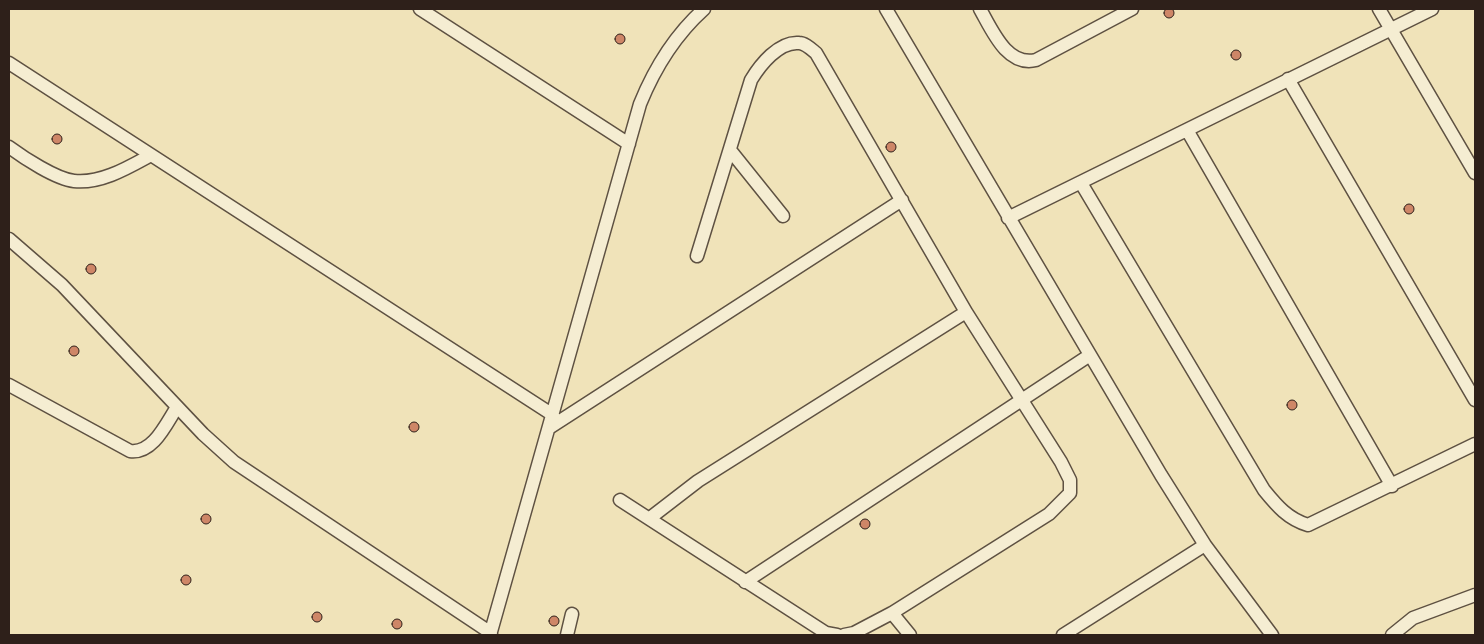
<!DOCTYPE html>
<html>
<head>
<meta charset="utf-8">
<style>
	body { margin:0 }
	#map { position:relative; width:1484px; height:644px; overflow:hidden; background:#f0e3b9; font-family:"Libre Bodoni",serif }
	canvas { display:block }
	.frame { position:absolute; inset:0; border:10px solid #2e201a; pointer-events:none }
</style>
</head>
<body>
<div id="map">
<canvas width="1484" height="644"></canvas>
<div class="frame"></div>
</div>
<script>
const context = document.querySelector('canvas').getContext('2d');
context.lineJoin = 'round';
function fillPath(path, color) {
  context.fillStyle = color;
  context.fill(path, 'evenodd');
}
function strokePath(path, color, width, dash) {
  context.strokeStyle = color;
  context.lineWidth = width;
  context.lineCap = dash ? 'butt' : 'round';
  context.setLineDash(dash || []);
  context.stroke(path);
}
const building = new Path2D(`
	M1164 13a5 5 0 1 1 10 0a5 5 0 1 1-10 0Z
	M615 39a5 5 0 1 1 10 0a5 5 0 1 1-10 0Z
	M1231 55a5 5 0 1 1 10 0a5 5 0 1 1-10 0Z
	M52 139a5 5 0 1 1 10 0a5 5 0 1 1-10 0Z
	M886 147a5 5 0 1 1 10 0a5 5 0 1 1-10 0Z
	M1404 209a5 5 0 1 1 10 0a5 5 0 1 1-10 0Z
	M86 269a5 5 0 1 1 10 0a5 5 0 1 1-10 0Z
	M69 351a5 5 0 1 1 10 0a5 5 0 1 1-10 0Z
	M1287 405a5 5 0 1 1 10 0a5 5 0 1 1-10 0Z
	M409 427a5 5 0 1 1 10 0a5 5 0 1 1-10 0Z
	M201 519a5 5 0 1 1 10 0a5 5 0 1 1-10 0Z
	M860 524a5 5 0 1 1 10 0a5 5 0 1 1-10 0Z
	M181 580a5 5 0 1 1 10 0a5 5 0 1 1-10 0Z
	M312 617a5 5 0 1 1 10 0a5 5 0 1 1-10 0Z
	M549 621a5 5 0 1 1 10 0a5 5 0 1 1-10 0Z
	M392 624a5 5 0 1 1 10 0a5 5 0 1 1-10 0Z`);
fillPath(building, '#ce8667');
strokePath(building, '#2e201a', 1);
const minor = new Path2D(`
	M420,9L629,144
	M886,9L1161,475L1205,545L1272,635
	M980,9C992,30 1007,67 1036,60L1132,9
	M1379,9L1475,173
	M9,63L553,415
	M1288,79L1475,400
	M1187,130L1392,486
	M9,147C24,158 56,179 74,181C101,184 129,167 151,155
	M730,150L783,216
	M1081,183L1264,490C1277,506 1288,519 1308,525L1475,444
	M1008,218L1432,9
	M9,239L62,285L203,434L234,462L491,633
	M697,256L751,80C760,65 779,41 799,43C805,43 811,49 816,53L966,312L1061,462L1070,480V493L1049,514L892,613L854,633L844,635
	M9,385L130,451C153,454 166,424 177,407
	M549,428L902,200
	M620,500L826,633L837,635
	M650,518L698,481L966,312
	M745,582L1090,355
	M892,613L910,635
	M490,635L640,104C655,67 674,36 704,9
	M567,635L572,614
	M1063,635L1205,545
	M1392,635L1413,618L1475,595`);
strokePath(minor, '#5e5142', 15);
strokePath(minor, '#f5edd2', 12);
</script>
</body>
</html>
